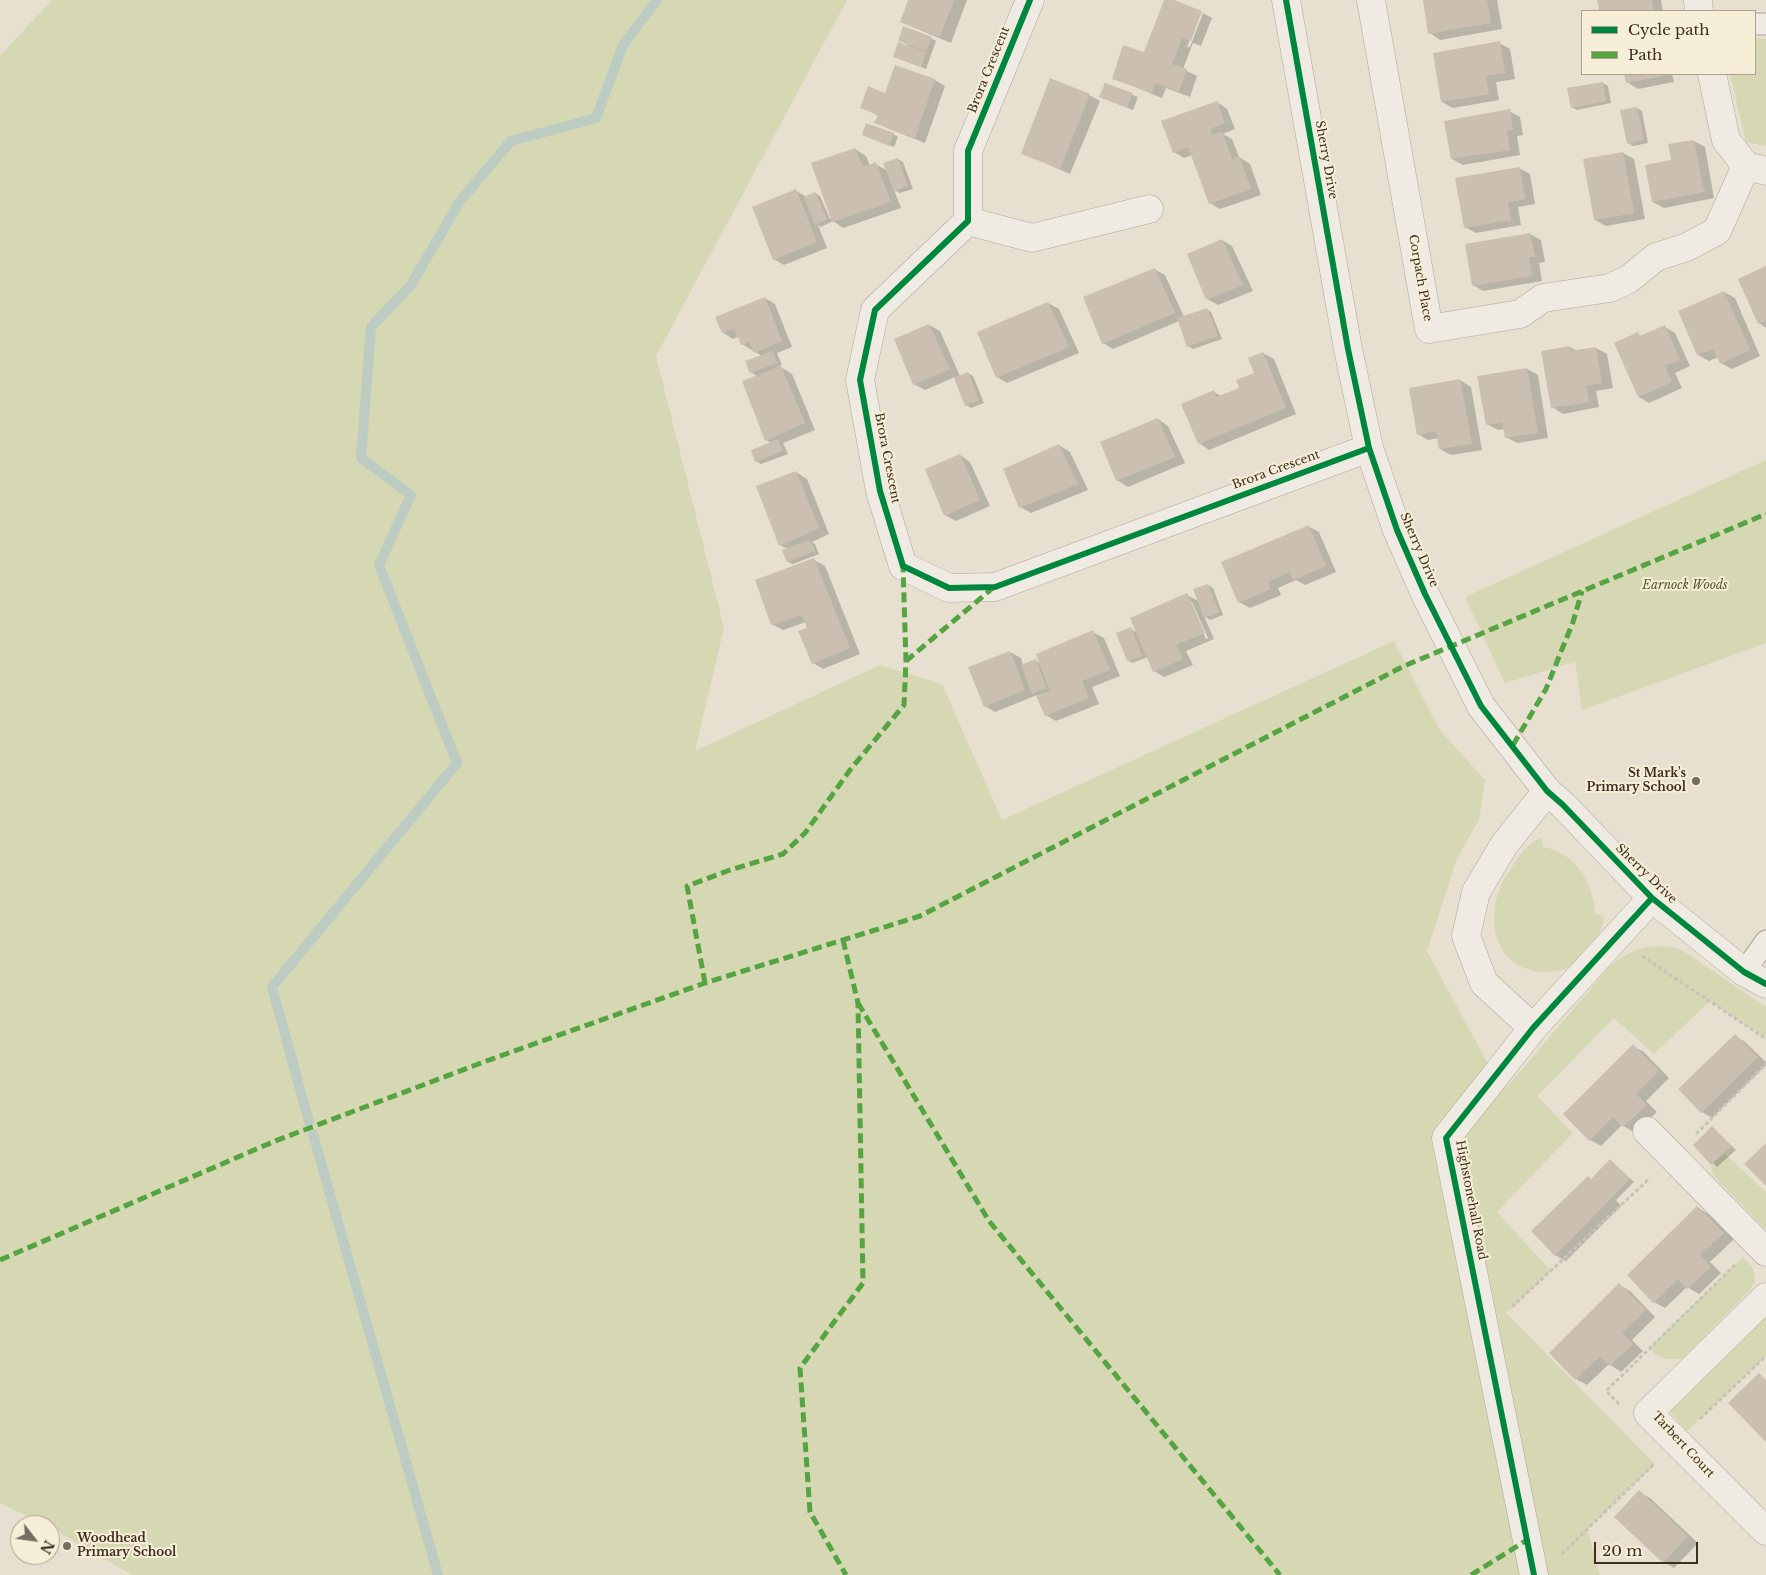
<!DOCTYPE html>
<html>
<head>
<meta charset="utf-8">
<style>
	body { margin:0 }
	#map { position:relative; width:1766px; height:1575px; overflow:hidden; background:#e7e0d1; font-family:"Libre Baskerville",serif }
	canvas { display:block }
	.legend { position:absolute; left:1581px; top:10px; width:175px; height:65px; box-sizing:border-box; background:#f7eed8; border:1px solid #ada18e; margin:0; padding:6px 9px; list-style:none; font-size:15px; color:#3d2e20 }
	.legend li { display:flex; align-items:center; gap:10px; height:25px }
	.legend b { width:25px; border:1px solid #ada18e }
	.north { position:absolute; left:10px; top:1515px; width:50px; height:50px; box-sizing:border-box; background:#f7eed8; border:1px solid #ada18e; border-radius:50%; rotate:120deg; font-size:14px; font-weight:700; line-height:20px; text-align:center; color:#3d2e20 }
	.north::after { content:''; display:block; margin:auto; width:18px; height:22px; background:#786c5e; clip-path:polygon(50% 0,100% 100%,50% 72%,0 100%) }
	.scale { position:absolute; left:1594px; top:1542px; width:104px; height:22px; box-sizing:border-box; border:2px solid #3d2e20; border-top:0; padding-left:6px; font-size:15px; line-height:18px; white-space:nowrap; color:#3d2e20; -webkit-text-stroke:4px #f7eed8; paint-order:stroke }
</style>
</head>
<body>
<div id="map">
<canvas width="1766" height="1575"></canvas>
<ul class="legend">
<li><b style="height:6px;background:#00873e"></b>Cycle path</li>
<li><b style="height:6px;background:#54a441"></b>Path</li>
</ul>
<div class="north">N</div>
<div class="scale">20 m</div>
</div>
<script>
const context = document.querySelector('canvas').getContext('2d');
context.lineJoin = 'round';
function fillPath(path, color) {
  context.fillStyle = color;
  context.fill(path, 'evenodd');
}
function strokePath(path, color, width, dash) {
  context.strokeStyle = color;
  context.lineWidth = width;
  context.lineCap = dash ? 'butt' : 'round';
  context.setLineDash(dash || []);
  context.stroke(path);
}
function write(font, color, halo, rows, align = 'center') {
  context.font = font + ' "Libre Baskerville",serif';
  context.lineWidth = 4;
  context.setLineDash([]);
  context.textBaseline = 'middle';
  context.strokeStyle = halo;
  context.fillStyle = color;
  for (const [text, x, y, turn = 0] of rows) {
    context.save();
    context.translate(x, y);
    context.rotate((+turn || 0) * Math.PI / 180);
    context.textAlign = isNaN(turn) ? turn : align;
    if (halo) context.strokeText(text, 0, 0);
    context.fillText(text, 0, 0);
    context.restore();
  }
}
fillPath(new Path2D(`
	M52,0H847L656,356L724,628L695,751L880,665L942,684L1002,820L1394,641L1439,729L1485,780L1479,820L1457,858L1427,951L1494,1075L1507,1087L1610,966C1634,947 1652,941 1682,950L1766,1007V1038L1710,1001L1654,1054L1614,1018L1537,1096L1573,1133L1497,1212L1551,1271L1506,1313L1655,1464L1587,1529L1600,1575H132L50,1527V1525H45L0,1503V56Z
	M1755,38L1766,39V146L1746,142L1730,74H1755Z
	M1766,460V643L1582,710L1575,662L1505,683L1465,597Z
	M1542,838L1543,847C1575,852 1594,883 1595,914L1604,916C1602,932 1596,941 1586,953C1575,966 1564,972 1547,972C1491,972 1482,911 1508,873C1518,859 1525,843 1542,838Z
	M1724,1153L1766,1192V1230L1713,1175L1711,1165Z
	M1743,1257L1753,1268L1755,1281L1750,1290L1683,1358C1668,1361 1660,1359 1649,1348Z
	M1766,1317V1356L1687,1431L1669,1411Z`), '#d6d7b3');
fillPath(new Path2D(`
	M909,0H967L951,43L901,22Z
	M1166,0L1201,12L1187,47H1190L1203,13L1212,18L1201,46L1193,43L1183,69L1197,76L1190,97L1166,88L1162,98L1113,78L1145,54Z
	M1424,0H1497L1502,29L1440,40L1430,33Z
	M1598,0H1661L1663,11H1600Z
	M931,38L936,41L926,69L895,57L908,45L899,40Z
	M1499,43L1510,49L1515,79L1496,82L1499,100L1453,108L1442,102Z
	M1625,74H1672L1674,82L1638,89L1627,82Z
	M935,80L945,86L925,143L887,128L876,122L879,116L861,107L886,94Z
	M1603,83L1608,86L1611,103L1577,110L1572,107Z
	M1105,84L1138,97L1133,110L1100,97Z
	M1089,95L1100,101L1070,174L1022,153Z
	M1217,102L1227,109L1235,129L1223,134L1232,139L1239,157L1250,164L1261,195L1220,209L1210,203L1192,155L1184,158L1174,152Z
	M1637,108L1642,111L1648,143L1633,146L1628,143Z
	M1509,111L1520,117L1523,135L1517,136L1520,155L1463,165L1452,159Z
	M893,134L898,137L894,147L868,137Z
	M1694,141L1705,147L1714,198L1664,208L1653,202Z
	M855,149L866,156L870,166L875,164L888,171L898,159L903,162L913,189L900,193L894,190L901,208L843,228L833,221L821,227L818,225L827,248L784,265L774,259L796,191L807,197L815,193L820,196L830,219L832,218Z
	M1623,153L1634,159L1645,219L1606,226L1595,220Z
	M1519,168L1530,174L1535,204L1518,207L1521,225L1476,233L1465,227Z
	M1530,234L1541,240L1545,262L1539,263L1542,281L1483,291L1473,285Z
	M1222,240L1232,246L1253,291L1218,305L1207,299Z
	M1766,268V328L1759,323Z
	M1154,269L1165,275L1184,317L1206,309L1211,312L1222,339L1193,349L1188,346L1179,321L1113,349L1103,343Z
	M1724,292L1735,298L1760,356L1732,369L1721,363L1718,357L1709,361L1698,355L1679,312Z
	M765,298L775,304L792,347L777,353L782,365L779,366L792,374L815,430L783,443L788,454L761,464L756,461L772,443L766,440L758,377L751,372L762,356L742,344L739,336L733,339L722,332Z
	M1048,303L1059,309L1079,353L1007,383L997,377Z
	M929,325L940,331L960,376L968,373L973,376L984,403L971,408L966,405L955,377L925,390L914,384Z
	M1665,327L1675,333L1690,366L1675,373L1682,388L1649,403L1639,397L1638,334L1643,337Z
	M1570,347L1577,351L1596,348L1607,354L1613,388L1596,391L1599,407L1563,414L1552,407Z
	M1263,353L1274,359L1296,414L1209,450L1199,443L1214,392L1221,396L1241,388L1255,374Z
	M1527,369L1538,375L1548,438L1517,443L1506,437L1505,429L1498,430L1487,424Z
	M1460,380L1471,387L1482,450L1451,455L1440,449L1439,438L1428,440L1418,434Z
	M1158,419L1168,426L1185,463L1128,487L1117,480L1102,443Z
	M1059,445L1070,452L1088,490L1031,513L1020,507Z
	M960,455L970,462L990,506L956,521L945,515Z
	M796,472L807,479L829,534L812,542L815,544L819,554L793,564L788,562L784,551L788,549L780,545Z
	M1308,526L1319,532L1336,572L1305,585L1296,580L1278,588L1281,595L1250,608L1239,602Z
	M814,560L825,566L860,654L823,669L813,663L806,622L783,630L772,624Z
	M1208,585L1213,588L1223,615L1210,620L1204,616L1214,639L1186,651L1193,665L1164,677L1154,671L1148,657L1132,663L1128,660L1131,629L1138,633L1187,595L1200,602ZM1189,602H1192L1208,638L1206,639Z
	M1093,632L1104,638L1120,676L1092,687L1099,704L1056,721L1046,715L1037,695L995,712L985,706L1010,652L1021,658L1023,665L1036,661L1041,664Z
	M1735,1036L1745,1042L1766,1062V1065L1712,1118L1702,1112Z
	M1633,1046L1644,1052L1669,1078L1646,1101L1657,1112L1635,1133L1622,1125L1601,1146L1590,1140L1564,1114Z
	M1712,1128L1736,1150L1717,1167L1695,1145Z
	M1611,1161L1634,1182L1616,1200L1621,1206L1566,1261L1555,1255L1592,1180Z
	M1697,1207L1708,1214L1734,1239L1710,1262L1721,1273L1699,1294L1687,1287L1665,1308L1654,1302Z
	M1619,1285L1630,1291L1655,1317L1632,1340L1643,1351L1621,1372L1609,1364L1587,1385L1576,1379L1550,1353Z
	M1639,1492L1650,1498L1698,1543L1674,1568L1663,1562Z`), '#0003');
strokePath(new Path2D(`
	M309,1122L272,987L457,763L379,565L411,495L361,458L371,327L411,285L460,201L511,141L596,118L623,45L657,0
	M313,1134L438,1575`), '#bcccc2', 10);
fillPath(new Path2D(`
	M908,0H954L940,37L900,22Z
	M1164,0H1174L1202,11L1191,41L1182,38L1172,64L1187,69L1179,92L1155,83L1152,93L1112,79L1123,45L1144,52Z
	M1423,0H1487L1491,23L1428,34Z
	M1597,0H1652L1654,10L1599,11Z
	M903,26L932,37L926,51L898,41Z
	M1500,41L1505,73L1486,76L1489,94L1441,102L1433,53Z
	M898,42L926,52L921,67L893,57Z
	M895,65L935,79L915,138L874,123L878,115L860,108L868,86L885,93Z
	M1624,74H1663V76L1626,83Z
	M1050,78L1090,94L1060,169L1021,154Z
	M1603,82L1606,101L1571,108L1567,88Z
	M1105,83L1133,93L1127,108L1099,97Z
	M1217,101L1225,123L1210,129L1212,135L1222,132L1232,159L1239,156L1251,189L1209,204L1188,147L1173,153L1161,121Z
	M1637,107L1644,140L1627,144L1620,110Z
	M1510,109L1513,130L1507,131L1510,150L1451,159L1444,121Z
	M866,123L894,133L889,146L862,135Z
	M1694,140L1704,192L1652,202L1645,165L1671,160L1668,144Z
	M855,148L863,167L876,162L891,202L832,222L811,163Z
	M1623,152L1634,213L1594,220L1583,159Z
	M898,158L908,186L894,191L883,163Z
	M1520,167L1525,199L1508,202L1511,220L1464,228L1455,178Z
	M796,189L817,242L773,260L752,207Z
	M815,192L827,219L815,225L804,197Z
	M1530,233L1535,257H1529L1532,276L1472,286L1465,244Z
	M1222,239L1243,285L1206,300L1187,254Z
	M1766,266V321L1758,324L1738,279Z
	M1155,268L1175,313L1102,344L1083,297Z
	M1724,291L1750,350L1720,364L1713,349L1697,355L1678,311Z
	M765,297L782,341L754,353L749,342L741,345L734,328L722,333L715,317Z
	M1048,302L1069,347L996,378L977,332Z
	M1207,308L1218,336L1187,347L1177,318Z
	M929,324L950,369L913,385L894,339Z
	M1665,325L1680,360L1665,366L1672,382L1638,397L1614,343L1638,332L1640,336Z
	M1570,346L1571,351L1596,347L1602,383L1586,386L1589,402L1551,408L1541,351Z
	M773,351L777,363L750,373L745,361Z
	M1263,352L1286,408L1198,444L1181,404L1214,390L1216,397L1239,388L1236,380L1254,373L1248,358Z
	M781,366L805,423L765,441L742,381Z
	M1527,368L1538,433L1505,438L1502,422L1486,425L1477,376Z
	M968,372L979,400L965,406L954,378Z
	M1460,379L1472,444L1439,449L1436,431L1417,435L1409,388Z
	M1158,418L1175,457L1116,481L1100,442Z
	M778,439L783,451L755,462L751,450Z
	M1059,444L1078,484L1019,508L1003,469Z
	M960,454L980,500L944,516L925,469Z
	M796,471L819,528L779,546L756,486Z
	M1309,525L1326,566L1293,580L1290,572L1268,582L1271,589L1238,603L1221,562Z
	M810,540L815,551L787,562L782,550Z
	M814,558L850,648L812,664L798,631L807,628L802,615L771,625L755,580Z
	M1208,584L1219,612L1204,618L1193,589Z
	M1187,593L1205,633L1176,645L1183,659L1153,672L1130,618Z
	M1131,627L1142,656L1127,661L1116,633Z
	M1093,630L1110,670L1082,681L1089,698L1045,716L1036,696L1050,691L1036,654Z
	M1010,651L1025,690L984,707L968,667Z
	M1036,659L1046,688L1032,694L1021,665Z
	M1735,1034L1758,1057L1701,1113L1678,1089Z
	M1633,1044L1659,1071L1636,1094L1647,1105L1623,1127L1613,1117L1589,1141L1563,1114Z
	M1712,1126L1732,1146L1711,1165L1693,1145Z
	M1766,1143V1186L1744,1164Z
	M1610,1159L1630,1179L1555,1256L1531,1231L1588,1176L1591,1179Z
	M1697,1206L1724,1233L1700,1255L1711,1267L1687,1289L1678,1279L1653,1303L1627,1275Z
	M1619,1283L1646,1310L1622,1333L1633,1344L1609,1366L1600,1356L1575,1380L1549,1353Z
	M1759,1373L1766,1380V1442L1728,1403Z
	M1639,1490L1688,1536L1663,1563L1614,1517Z`), '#cbbfb2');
const service = new Path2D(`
	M1755,24H1766
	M1744,972L1766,941`);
const minor = new Path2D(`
	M1030,0L968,151V221L875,310L860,380L880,491L903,566L949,588L995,587L1369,448
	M1371,0L1429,329L1520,314L1543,298L1610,288L1629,279L1656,257L1687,247L1717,231L1746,166
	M1698,0L1699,11
	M1712,74L1726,140L1746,166L1766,171
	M968,221L1032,238L1149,209
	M1533,1028L1484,983L1466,936L1476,892L1504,845L1547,791
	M1647,1131L1766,1252
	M1766,1297L1648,1413L1766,1531
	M1534,1575L1446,1138L1533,1028L1652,898`);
const tertiary = new Path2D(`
	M1286,0L1348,349L1369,448L1397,530L1425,594L1481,706L1547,791L1563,805L1652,898L1744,972L1766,984`);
strokePath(service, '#ada599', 23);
strokePath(minor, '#ada599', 29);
strokePath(tertiary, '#ada599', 29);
strokePath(new Path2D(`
	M1642,956L1766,1039
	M1696,1134L1766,1064
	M1512,1307L1650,1178
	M1619,1404L1606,1391L1735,1265
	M1700,1419L1766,1356
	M1562,1554L1654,1464`), '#c8c2b9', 3, [4, 2.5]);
strokePath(service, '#efebe3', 21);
strokePath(minor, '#efebe3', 28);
strokePath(tertiary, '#efebe3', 28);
strokePath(new Path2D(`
	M906,661L994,587
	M1513,745L1546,689L1573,622L1582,591
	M843,940L858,1003L863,1283L800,1368L810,1512L846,1575
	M705,983L687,886L730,870L783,854L805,833L850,770L904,705L906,661L903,566
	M858,1003L989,1221L1280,1575
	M0,1260L275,1141L489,1060L705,983L920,916L1404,666L1766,514
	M1471,1575L1527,1540`), '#54a441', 5, [10, 5]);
strokePath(new Path2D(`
	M1030,0L968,151V221L875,310L860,380L880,491L903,566L949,588L995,587L1369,448
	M1286,0L1348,349L1369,448L1397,530L1425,594L1481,706L1547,791L1563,805L1652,898L1744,972L1766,984
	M1534,1575L1446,1138L1533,1028L1652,898`), '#00873e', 6);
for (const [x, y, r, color] of [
	[1696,781,5,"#786c5e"],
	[67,1546,5,"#786c5e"]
]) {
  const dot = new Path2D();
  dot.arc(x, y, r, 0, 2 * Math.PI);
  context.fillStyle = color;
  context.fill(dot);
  strokePath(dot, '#f7eed8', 2);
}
write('12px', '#3d2e20', '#f7eed8', [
	["Brora Crescent",989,70,-68],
	["Sherry Drive",1326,160,80],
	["Corpach Place",1420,278,80],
	["Brora Crescent",887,458,79],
	["Brora Crescent",1276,470,-20],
	["Sherry Drive",1419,550,67],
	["Sherry Drive",1646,874,44],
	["Highstonehall Road",1471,1200,79],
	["Tarbert Court",1683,1445,47]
]);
write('italic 12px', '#4d5a26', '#f7eed8', [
	["Earnock Woods",1685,586]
]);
write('bold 12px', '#3d2e20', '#f7eed8', [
	["St Mark's",1686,774],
	["Primary School",1686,788],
	["Woodhead",77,1539,"left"],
	["Primary School",77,1553,"left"]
], 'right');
</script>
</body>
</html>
